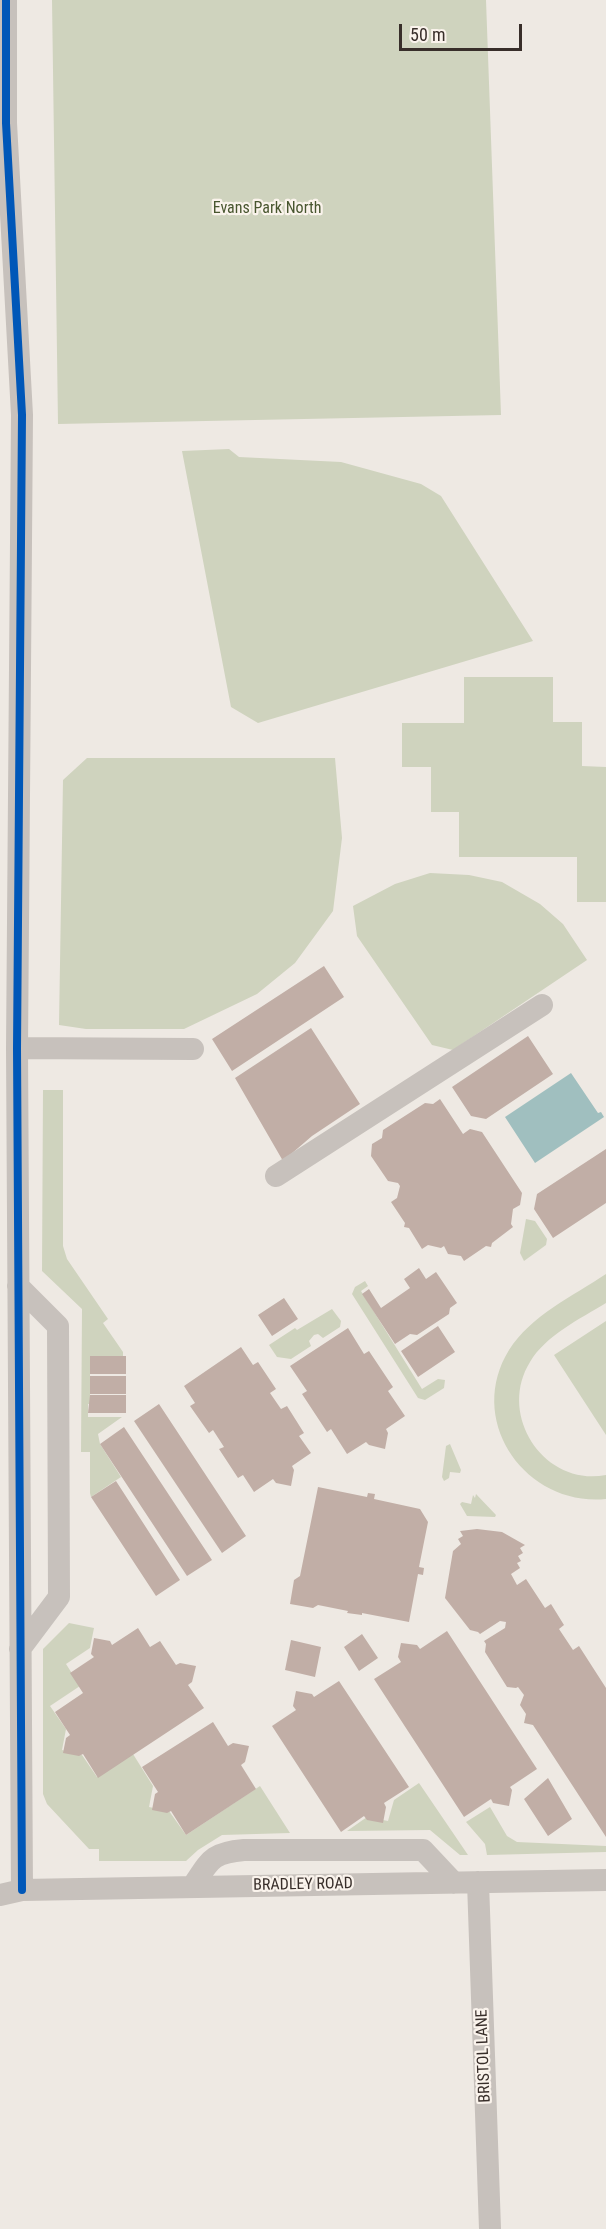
<!DOCTYPE html>
<html>
<head>
<meta charset="utf-8">
<style>
	body { margin:0 }
	#map { position:relative; width:606px; height:2229px; overflow:hidden; background:#eee9e3; font-family:"Roboto Condensed",sans-serif }
	canvas { display:block }
	.scale { position:absolute; left:399px; top:24px; width:123px; height:27px; box-sizing:border-box; border:3px solid #382e2a; border-top:0; padding-left:8px; font-size:18px; line-height:21px; white-space:nowrap; color:#382e2a; -webkit-text-stroke:4px #faf3ec; paint-order:stroke }
</style>
</head>
<body>
<div id="map">
<canvas width="606" height="2229"></canvas>
<div class="scale">50 m</div>
</div>
<script>
const context = document.querySelector('canvas').getContext('2d');
context.lineJoin = 'round';
function fillPath(path, color) {
  context.fillStyle = color;
  context.fill(path, 'evenodd');
}
function strokePath(path, color, width, dash) {
  context.strokeStyle = color;
  context.lineWidth = width;
  context.lineCap = dash ? 'butt' : 'round';
  context.setLineDash(dash || []);
  context.stroke(path);
}
function write(font, color, halo, rows, align = 'center') {
  context.font = font + ' "Roboto Condensed",sans-serif';
  context.lineWidth = 4.5;
  context.setLineDash([]);
  context.textBaseline = 'middle';
  context.strokeStyle = halo;
  context.fillStyle = color;
  for (const [text, x, y, turn = 0] of rows) {
    context.save();
    context.translate(x, y);
    context.rotate((+turn || 0) * Math.PI / 180);
    context.textAlign = isNaN(turn) ? turn : align;
    if (halo) context.strokeText(text, 0, 0);
    context.fillText(text, 0, 0);
    context.restore();
  }
}
fillPath(new Path2D(`
	M52,0H486L501,415L58,424Z
	M229,449L239,457L341,462L421,484L441,496L533,641L258,723L231,707L182,451Z
	M464,677H553V722H582V766L606,767V902H577V857H459V812H431V767H402V723H464Z
	M87,758H335L342,838L333,911L295,963L257,994L184,1029H86L59,1025L63,780Z
	M430,873L469,875L502,882L540,904L563,924L587,960L453,1050L432,1045L357,936L353,906L395,884Z
	M43,1090H63V1246L67,1259L108,1319L103,1323L123,1352V1356H90V1404H88V1417H122L98,1434L100,1444L121,1477L91,1497L90,1493V1452H81L82,1309L42,1271Z
	M526,1219L535,1221L547,1239L546,1245L524,1261L520,1253Z
	M606,1274V1303C580,1319 546,1335 530,1362C497,1415 544,1487 606,1475V1499C526,1507 465,1421 509,1350C530,1316 573,1296 606,1274Z
	M365,1281L368,1286L361,1291L422,1389L438,1379L445,1380L444,1388L425,1400L418,1398L352,1294L355,1287Z
	M332,1309L341,1321L340,1327L323,1338L318,1334L314,1335L309,1341L311,1346L291,1359L277,1357L269,1345L295,1328L297,1330Z
	M606,1321V1435L554,1355Z
	M450,1444L461,1470L460,1473L450,1472L449,1478L444,1481L442,1477L446,1446Z
	M476,1494L496,1515L495,1517L467,1516L460,1504L462,1502L471,1504L473,1495L475,1498Z
	M69,1623L94,1628L90,1648L66,1664L80,1686L50,1706L66,1729L62,1750L82,1755L97,1777L133,1754L153,1786L149,1807L169,1811L186,1835L260,1786L290,1833L222,1835L198,1850L186,1861H99V1849H89L47,1804L43,1794V1649Z
	M419,1783L468,1855H460L430,1830L347,1831L367,1817L388,1821L394,1800Z
	M490,1807L507,1836L517,1842L606,1846V1852L487,1855L485,1844L466,1822Z`), '#cfd3be');
fillPath(new Path2D(`
	M571,1073L598,1113L601,1112L604,1117L535,1163L505,1117Z`), '#a0bfbf');
fillPath(new Path2D(`
	M324,966L344,997L232,1071L212,1039Z
	M311,1028L360,1104L312,1136L283,1161L235,1078Z
	M528,1036L553,1074L486,1119L471,1116L452,1087Z
	M440,1099L463,1134L470,1129L482,1132L522,1193L520,1205L513,1209L511,1224L513,1227L492,1243L491,1247L486,1246L464,1261L461,1256L448,1254L444,1246L441,1248L428,1245L422,1249L409,1228L404,1227L405,1223L391,1202L397,1198L400,1186L398,1183L388,1181L371,1156L372,1144L382,1138L383,1130L425,1103L433,1104Z
	M606,1149V1203L553,1238L534,1209L537,1194Z
	M419,1268L426,1279L436,1272L457,1303L450,1308L449,1314L417,1335L410,1334L395,1344L362,1294L369,1289L381,1308L410,1288L404,1279Z
	M284,1298L298,1319L272,1336L258,1315Z
	M438,1326L455,1352L418,1377L401,1351Z
	M348,1328L364,1354L369,1351L393,1387L388,1391L405,1416L386,1429L388,1433L385,1449L369,1445L366,1442L347,1454L331,1429L327,1432L302,1394L307,1391L290,1366Z
	M241,1347L253,1365L258,1362L276,1389L270,1393L281,1409L287,1406L304,1433L299,1436L311,1453L292,1466L294,1470L291,1486L276,1483L273,1479L254,1492L243,1475L238,1478L219,1449L224,1447L213,1430L209,1433L190,1406L195,1403L184,1386Z
	M90,1356H126V1374H90Z
	M90,1376H126V1394H90Z
	M90,1395H126V1413H88Z
	M159,1404L246,1536L222,1553L134,1421Z
	M124,1427L212,1560L187,1576L100,1444Z
	M116,1481L180,1580L156,1596L91,1497Z
	M318,1487L367,1497L368,1493L375,1494L374,1499L420,1509L428,1522L419,1567L424,1568L423,1575L418,1574L409,1622L362,1613V1615L347,1613L348,1611L318,1605L313,1608L290,1604L294,1580L300,1576Z
	M477,1529L502,1532L525,1545L520,1548L523,1553L518,1556L521,1561L517,1563L520,1568L511,1574L517,1585L526,1579L545,1608L551,1604L564,1625L559,1629L573,1650L579,1646L606,1688V1837L533,1725L524,1723L526,1714L520,1705L524,1695L518,1687L516,1688L507,1687L485,1652L486,1644L484,1641L505,1628L506,1622L500,1621L480,1634L478,1632L470,1630L445,1598L453,1551L461,1544L458,1539L463,1536L460,1531Z
	M138,1628L150,1647L160,1641L176,1665L180,1663L196,1666L192,1682L188,1685L204,1708L98,1778L83,1754L79,1756L63,1753L66,1738L70,1735L55,1712L83,1693L70,1673L94,1657L91,1654L94,1638L110,1641L112,1645Z
	M447,1631L537,1769L510,1787L512,1790L509,1806L493,1803L491,1799L464,1817L374,1679L401,1662L398,1657L401,1643L417,1645L420,1649Z
	M362,1634L378,1658L359,1671L344,1647Z
	M291,1640L321,1647L315,1677L285,1670Z
	M339,1681L409,1787L384,1803L386,1807L383,1823L367,1820L364,1816L341,1832L272,1726L296,1710L293,1706L296,1691L312,1694L314,1697Z
	M213,1722L228,1746L233,1743L249,1746L245,1762L241,1765L256,1789L186,1835L171,1811L167,1813L152,1810L155,1794L158,1792L142,1767Z
	M548,1778L572,1819L548,1836L524,1799Z`), '#c1aea6');
strokePath(new Path2D(`
	M6,0V123L22,415L17,1048L22,1890
	M17,1048L193,1049
	M276,1176L542,1005
	M18,1286L58,1326L59,1597L20,1649
	M478,1882L490,2229
	M192,1887C210,1861 210,1853 244,1850H423L454,1883
	M0,1895L22,1890L606,1880`), '#c7c1bc', 22);
strokePath(new Path2D(`
	M6,0V123L22,415L17,1048L22,1890`), '#0057b8', 8);
write('16px', '#48562f', '#faf3ec', [
	["Evans Park North",267,209]
]);
write('16px', '#382e2a', '#faf3ec', [
	["BRADLEY ROAD",303,1885,-1],
	["BRISTOL LANE",484,2056,-92]
]);
</script>
</body>
</html>
